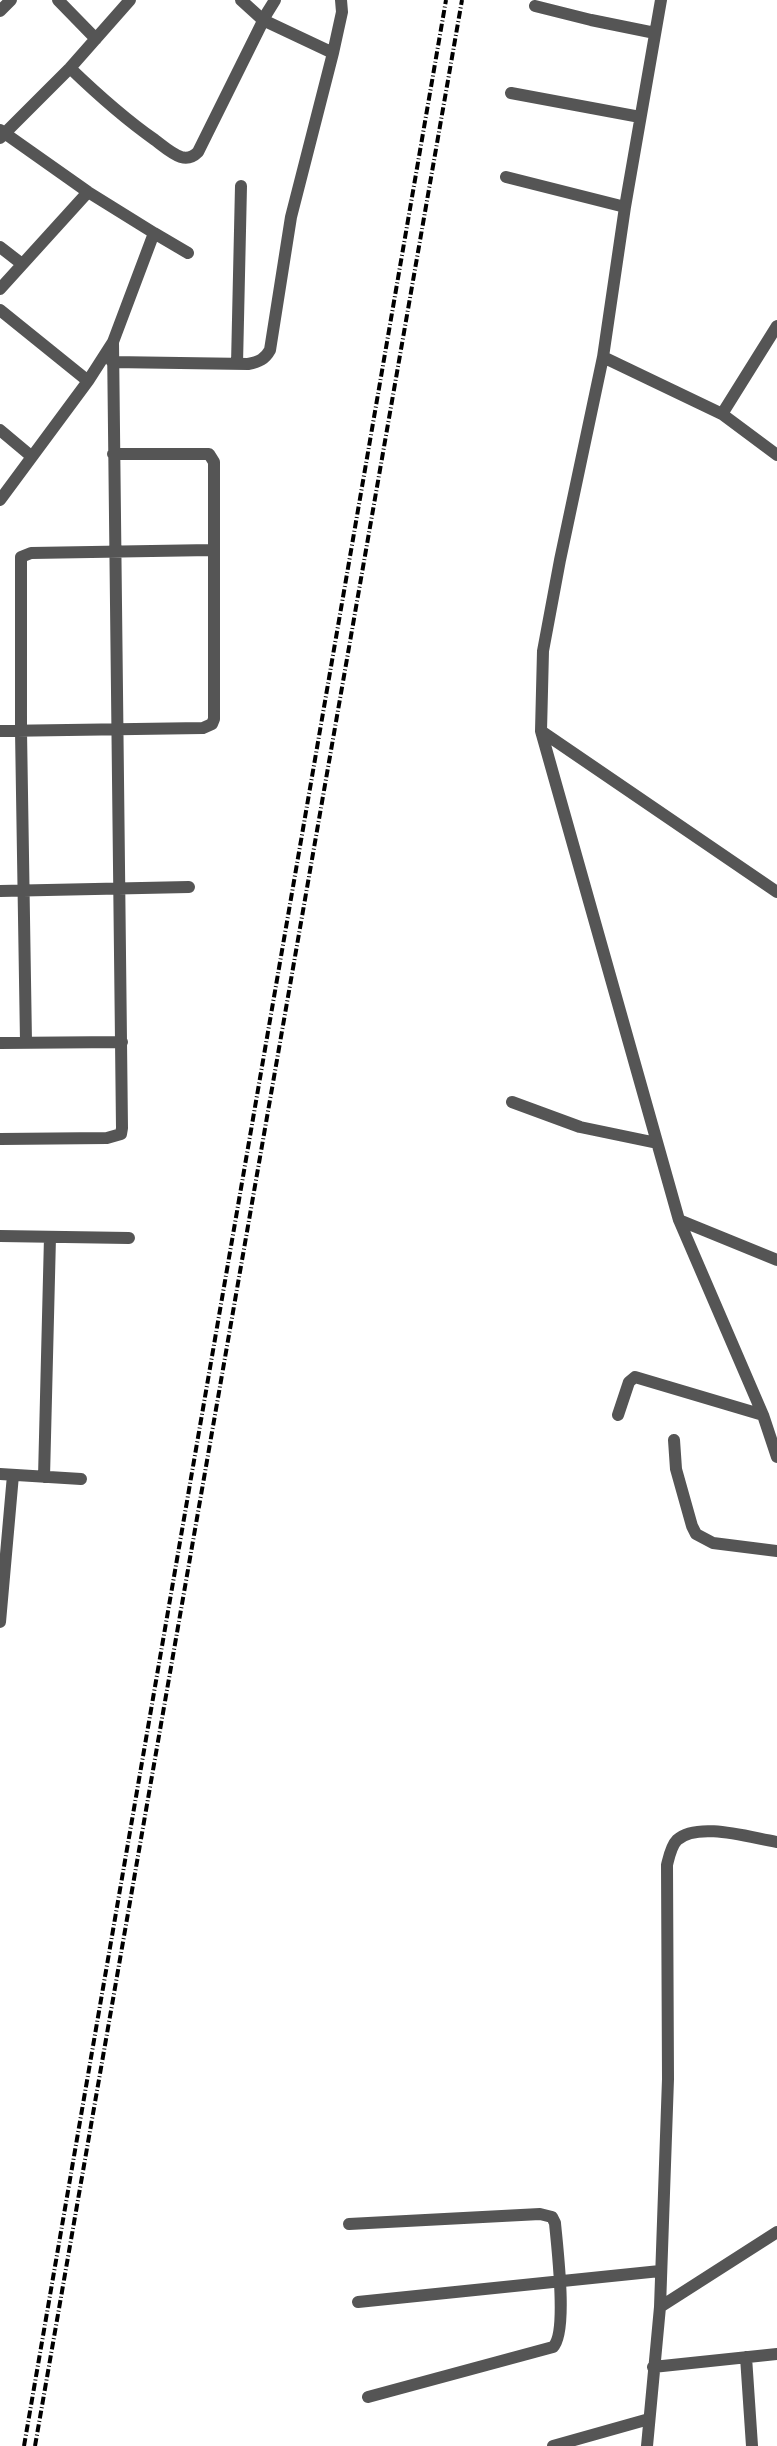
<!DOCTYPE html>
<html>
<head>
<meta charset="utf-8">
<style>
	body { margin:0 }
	canvas { display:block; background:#fff }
</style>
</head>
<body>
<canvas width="777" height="2446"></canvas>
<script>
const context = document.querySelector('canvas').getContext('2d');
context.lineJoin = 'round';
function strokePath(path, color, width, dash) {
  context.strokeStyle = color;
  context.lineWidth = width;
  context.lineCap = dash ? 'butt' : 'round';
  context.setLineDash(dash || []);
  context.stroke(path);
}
strokePath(new Path2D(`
	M58,0L96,39
	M241,0L263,20L333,53
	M661,0L625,207L603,357L560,560L543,651L541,731L679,1220L763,1415L777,1457
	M535,6L591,20L655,33
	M0,11L11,0
	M70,68C97,94 125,119 155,140C163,146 172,154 181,157C188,159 194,156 198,152L267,13L275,0
	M511,93L640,117
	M0,130L88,192L154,233
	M0,138L70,68L130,0
	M506,177L625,207
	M0,247L22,264
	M0,289L88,192
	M0,310L88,381
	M603,357L722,414L777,455
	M112,362L248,364C259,362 265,359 270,350L291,217L333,53L342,12L341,0
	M237,364L241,186
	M722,414L777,326
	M0,430L31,456
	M0,500L88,381L113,342L154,233L188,253
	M0,731L203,728L212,724L214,719V462L209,454H113
	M541,731L777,892
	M0,891L189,887
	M26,1042L21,731V557L31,553L212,550
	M0,1043L122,1042
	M512,1102L580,1127L657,1143
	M0,1139L107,1138L121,1134L122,1128L113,342
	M679,1220L777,1260
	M0,1236L129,1238
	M618,1415L629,1382L635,1377L763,1415
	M674,1440L676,1469L692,1526L696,1534L713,1543L777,1551
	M0,1474L81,1479
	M44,1477L50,1237
	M0,1622L13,1475
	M349,2224L540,2214L552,2217L555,2223C557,2246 568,2333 553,2347L368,2397
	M358,2302L660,2271
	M660,2307L668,2079L667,1865C669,1857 671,1846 677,1840C698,1821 751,1838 777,1842
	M746,2357L752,2446
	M653,2367L777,2354
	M553,2446L649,2419
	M647,2446L660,2307L777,2232`), '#555', 12);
strokePath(new Path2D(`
	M24,2446L446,0
	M35,2446L462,0`), '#000', 4, [8, 2.5, 1, 2.5]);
</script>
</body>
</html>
